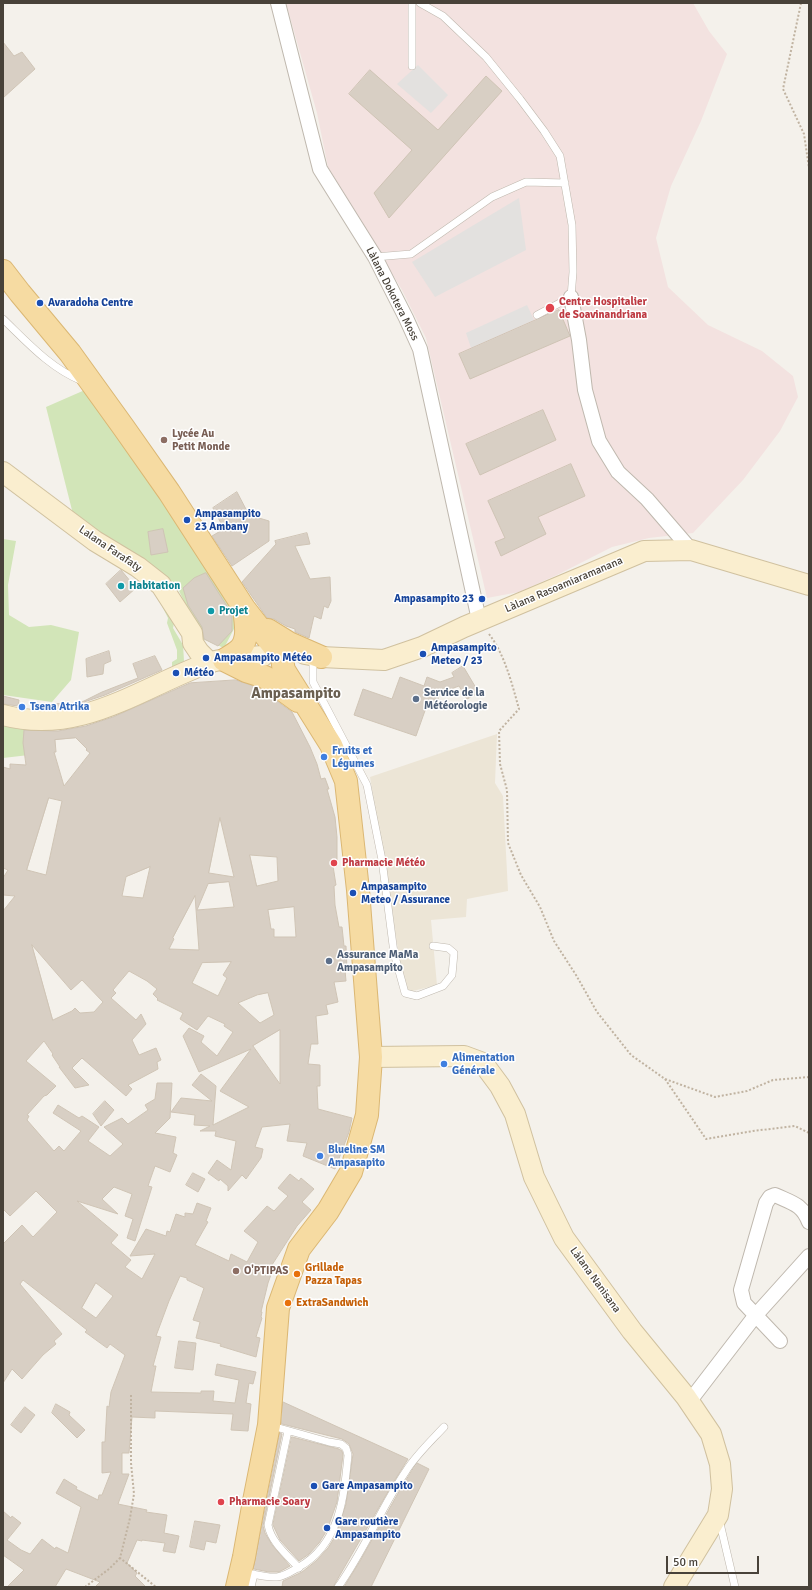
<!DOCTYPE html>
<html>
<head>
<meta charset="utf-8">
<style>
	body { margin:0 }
	#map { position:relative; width:812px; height:1590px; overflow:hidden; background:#f4f1eb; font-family:Signika,sans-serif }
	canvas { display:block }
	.frame { position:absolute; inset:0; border:4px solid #484239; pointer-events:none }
	.scale { position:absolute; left:666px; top:1556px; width:93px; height:18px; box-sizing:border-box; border:2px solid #484239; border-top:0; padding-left:5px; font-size:12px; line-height:14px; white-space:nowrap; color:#484239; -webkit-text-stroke:3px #fff; paint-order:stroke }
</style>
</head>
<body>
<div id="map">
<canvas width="812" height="1590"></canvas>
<div class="frame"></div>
<div class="scale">50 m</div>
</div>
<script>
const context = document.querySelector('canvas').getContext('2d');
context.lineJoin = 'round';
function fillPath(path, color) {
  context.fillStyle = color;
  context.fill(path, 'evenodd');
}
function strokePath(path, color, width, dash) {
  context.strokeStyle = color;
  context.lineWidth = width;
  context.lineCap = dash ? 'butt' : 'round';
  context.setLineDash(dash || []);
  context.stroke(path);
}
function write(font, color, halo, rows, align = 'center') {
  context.font = font + ' Signika,sans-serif';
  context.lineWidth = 3;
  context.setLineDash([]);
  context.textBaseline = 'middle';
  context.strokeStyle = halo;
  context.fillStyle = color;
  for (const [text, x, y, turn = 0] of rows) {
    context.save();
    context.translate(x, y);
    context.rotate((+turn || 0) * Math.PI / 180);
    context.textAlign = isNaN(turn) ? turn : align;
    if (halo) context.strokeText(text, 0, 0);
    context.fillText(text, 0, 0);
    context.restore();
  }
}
fillPath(new Path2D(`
	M497,734L495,783L503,796L508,891L467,899L466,917L431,920L437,985L405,993L370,777Z`), '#ece5d6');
fillPath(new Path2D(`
	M286,3H693L709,31L727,54L701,121L671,186L656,238L668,287L708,325L762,351L793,376L798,397L780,431L743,480L693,533L649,538L612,547L557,575L519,592L487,598L426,338L402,290L328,167L317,113Z`), '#f3e2e0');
fillPath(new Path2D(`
	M94,386L230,601L236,625L224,648L203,639L175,583L76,526L46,407Z
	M3,539L16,541L8,585L9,615L29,627L51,625L79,632L71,680L52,702L3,695Z
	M163,599L175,619L173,628L183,645L184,661L172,670V662L177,659V650L167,623L168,618L161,604Z
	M3,717L39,727L29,755L3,758Z`), '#d2e5b8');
fillPath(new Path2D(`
	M418,65L448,95L431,113L397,84Z
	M519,198L526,250L435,297L412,262Z
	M527,305L534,320L471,348L466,333Z`), '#e3e1df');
const building = new Path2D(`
	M3,42L14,56L22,52L35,69L3,98Z
	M370,70L438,130L486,76L502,91L389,218L374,193L412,150L349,94Z
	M559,310L570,336L470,379L459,354Z
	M543,410L556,440L480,475L466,444Z
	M571,464L585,496L538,517L546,534L501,556L495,542L505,538L488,501Z
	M237,492L249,515L269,521V541L232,566L212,536L224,529L213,508Z
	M163,529L168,552L151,555L148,532Z
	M307,533L310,544L295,546L310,579L330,577L331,601L328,608L324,606L321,619L314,616L309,638L295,632V629L286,626L274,619L267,618L242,582L276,544L275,541Z
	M121,570L136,588L120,602L106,584Z
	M206,573L232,614V631L218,646L204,639L202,627L188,605L183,588L194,578Z
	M109,651L111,661L104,664L103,674L87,677L86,659Z
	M155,656L162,670L105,695L81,703L57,708H46L45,704L80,703L102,692L138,678L133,664Z
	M463,666L479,693L467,699L459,686L440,693L435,707L427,705L416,736L354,715L363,689L392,699L400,677L424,686L427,677L440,682L454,677L452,673Z
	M236,680L259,688L292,712L310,747L317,764L321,779L325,778L329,789H327L335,817L337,837V866H333L336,885L334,886L335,905L339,927H342L344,946H346L347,970H345L346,981L334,982L338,1002L326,1005L328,1014L316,1016L318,1044H311L308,1064L320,1065V1086H317L318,1109L352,1118L349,1132L335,1169L303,1156L307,1143L287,1141L290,1124L262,1127L255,1147L263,1149L261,1158L246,1179L242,1175L228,1191V1186L220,1179L219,1181L208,1173L217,1160L231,1170L236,1141L215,1136L216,1131H200L210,1126L194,1125L195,1115L171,1112L181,1098L212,1101L192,1085L201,1074L216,1086L213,1125L249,1107L220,1091L251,1049L199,1072L183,1036L189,1028L204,1036L201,1042L217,1056L233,1032L224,1026L225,1024L208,1016L197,1030L180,1019L183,1013L157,1000L158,999L153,994L157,989L147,981L129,971L113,990L116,993L111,998L136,1020L141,1014L146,1024L132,1040L139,1055L156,1048L161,1060L157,1062L158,1069L128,1085L132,1089L126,1096L82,1058L72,1068L89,1085L75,1088L59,1067H60L52,1055L53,1054L44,1041L26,1061L56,1086L47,1095L44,1096L27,1115L29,1116L27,1120L54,1151L59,1146L64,1151L81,1131L53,1113L58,1105L79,1118L82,1116L99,1127L88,1141L110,1156L123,1144L104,1127L122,1118L128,1124L148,1110L145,1105L155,1099L157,1083H172L170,1118L155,1133L176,1137L173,1153L177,1155L170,1172L155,1166L148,1186L152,1187L135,1241L127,1238L133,1219L125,1216L132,1194L114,1187L102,1199L118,1214L77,1201L118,1235L111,1243L131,1260L125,1267L142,1279L155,1254L130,1256L146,1229L166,1236L167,1231L170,1232L176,1214L185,1217V1213L193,1214L197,1203L211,1208L206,1221L208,1222L195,1245L229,1261L231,1254L247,1262L258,1242L244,1231L267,1206L274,1211L288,1196L278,1188L290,1174L299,1181L301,1178L314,1189L302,1202L311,1210L297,1226L270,1268L273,1269L268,1283L261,1312H262L261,1317L262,1318L256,1337L260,1338L256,1357L220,1346L221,1344L196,1338L200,1322L193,1320L204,1288L187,1280V1278L180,1276L169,1301L156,1336L161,1337L153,1366H156L151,1392L201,1393V1391H214L213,1401L235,1403L239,1380L215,1375L217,1364L256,1372L253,1384L249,1383L246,1403L251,1404L248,1431L231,1430L233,1414L155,1411V1418L132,1417L129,1453H122V1474H129L118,1504L147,1510L146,1512L167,1515L164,1533L179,1536L175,1553L163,1551L165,1543L142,1540V1541L137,1540L127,1563L137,1573L135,1576L146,1587H95L100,1582L66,1569L55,1587H7L24,1570L3,1555V1511L11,1518L12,1516L21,1523L7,1540L21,1550L30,1554L42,1539L55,1549L56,1547L68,1553L81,1507L56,1493L64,1479L77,1487L76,1489L98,1500L99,1495H102L111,1472L102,1473V1442H105L107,1406L109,1407L111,1392L125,1355L110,1344L107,1348L85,1332L87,1330L23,1280L20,1284L62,1334L54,1341L56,1344L43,1355L22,1379L12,1369L3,1383V1244L22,1225L33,1237L57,1212L36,1191L10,1216L3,1209V911L15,896L3,895V878L8,870L3,868V767L10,769V764L26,765L23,743L24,730L58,731L86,726L113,717L190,683ZM76,738L87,749L86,750L90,753L64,786L54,752H56L55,740ZM49,798L62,801L46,875L27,870ZM220,818L234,877L209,873ZM250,855L277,857L278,881L257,886ZM150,867L143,898L122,896L126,877ZM229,882L234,907L197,910L208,884ZM195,896L199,950L169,949L174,939L173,938ZM294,907L296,937H274V929H271L268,910ZM32,945L71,990L82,980L103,1002L94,1012L80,1013L75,1008L72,1011L53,1020ZM231,962L223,975L227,978L218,996L192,983L202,963ZM268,993L274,1015L260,1023L238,1003L257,995ZM280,1030V1084L253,1046ZM96,1283L113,1296L96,1318L82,1308Z
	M3,696L19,700L18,706L3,704Z
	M105,1101L114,1110L101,1126L93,1114Z
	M193,1173L205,1179L198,1192L186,1185Z
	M179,1341L196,1343L193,1370L175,1368Z
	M283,1402L408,1459L393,1483L333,1587H282L283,1581L302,1572L316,1561L328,1548L336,1535L346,1504L353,1454L349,1444L342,1439L282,1424Z
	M56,1404L70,1412L69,1415L85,1430L77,1438L52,1413Z
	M25,1407L35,1415L21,1433L11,1425Z
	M280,1433L282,1434L263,1526L265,1533L272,1545L290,1566L279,1572H269L254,1569Z
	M292,1437L339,1449L342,1451L343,1455L337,1502L327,1530L319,1543L309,1554L299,1561L280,1540L273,1525Z
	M417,1463L429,1469L371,1587H344L360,1561L401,1488Z
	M195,1521L220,1525L216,1543L206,1541L204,1550L190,1547Z`);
fillPath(building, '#d8cfc4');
strokePath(building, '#cfc4b5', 1);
const lane = new Path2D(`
	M420,3L443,16L486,57L520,99L544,131L560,156L572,225L573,272L571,297L537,315
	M412,66V3
	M375,257L411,254L492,197L526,182L565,183
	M3,319C27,342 50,368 82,381
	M313,662V682L367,785L382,860L394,953L405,993L417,996L443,986L452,975L454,953L448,948L433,946
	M288,1431L268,1525C271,1542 287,1555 299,1568
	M719,1519L735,1587
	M243,1572C254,1574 266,1578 277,1577C285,1576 292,1571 299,1567C340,1544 344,1497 348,1455L346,1448L341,1444L329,1442L272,1426
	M251,1587L254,1574
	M338,1587C364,1551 381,1508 406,1471C416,1455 431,1441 444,1427`);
const street = new Path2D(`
	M278,3L320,169L375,257L406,318L420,349L479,620
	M571,297L579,340L585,390L599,441L618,472L647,499L691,550
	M780,1341L744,1303L741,1290L766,1203L770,1197L775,1195C792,1203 802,1204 809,1222
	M689,1402L755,1316L809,1256`);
const secondary = new Path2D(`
	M3,472L95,541L138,567L161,585L192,633L193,643L199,652L210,663
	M305,654L321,657L384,660L422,647L464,627L644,551L691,550L809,585
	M3,715C80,736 140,688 208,663C225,657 246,658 263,656
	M371,1057L464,1056L483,1063L500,1086L515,1114L534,1177L564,1238L632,1331L686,1397L711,1434L720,1464L722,1489L718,1515L674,1587`);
const primary = new Path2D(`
	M3,271L20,293L70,353L124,428L169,492L244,608L275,648L281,652C283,658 282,663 284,670L331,745L346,781L358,890L371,1057L367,1115L351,1172L328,1211L299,1249L278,1308L269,1425L254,1501L244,1557L237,1587
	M244,608C245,621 250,638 240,649C236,653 229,657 224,660L246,671L265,677L298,701
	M268,630L289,643L321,657`);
strokePath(lane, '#bfb8ae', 8);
strokePath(street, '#bfb8ae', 16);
strokePath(secondary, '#d0c19f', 22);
strokePath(primary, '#dbb773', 24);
strokePath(new Path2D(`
	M801,3L783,89L804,134L809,168
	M489,634C505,655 512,684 519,709L499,731L500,764L507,790L508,843L521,875L540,907L554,941L576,975L597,1012L631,1055L665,1079L715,1097L747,1091L773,1080L809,1077
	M665,1079L706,1139L753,1131L795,1126L809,1133
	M131,1395V1463L134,1494L130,1518L120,1558L156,1587
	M85,1587L109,1569L120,1558`), '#c0b3a1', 2, [2, 2]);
strokePath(lane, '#fff', 7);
strokePath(street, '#fff', 14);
strokePath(secondary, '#faeecf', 20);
strokePath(primary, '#f6dba2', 22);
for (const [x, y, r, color] of [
	[40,303,4,"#1a4fb4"],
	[550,308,5,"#e0444e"],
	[164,440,4,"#8d6e63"],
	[187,520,4,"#1a4fb4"],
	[121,586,4,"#0f9aa8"],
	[482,599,4,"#1a4fb4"],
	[211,611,4,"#0f9aa8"],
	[423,654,4,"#1a4fb4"],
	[206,658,4,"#1a4fb4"],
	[176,673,4,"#1a4fb4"],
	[416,699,4,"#5c6f8a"],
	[22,707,4,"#3f7fe0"],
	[324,757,4,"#3f7fe0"],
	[334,863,4,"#e0444e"],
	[353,893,4,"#1a4fb4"],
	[329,961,4,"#5c6f8a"],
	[444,1064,4,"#3f7fe0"],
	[320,1156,4,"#3f7fe0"],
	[236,1271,4,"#8d6e63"],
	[297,1274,4,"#e8710a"],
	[288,1303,4,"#e8710a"],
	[314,1486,4,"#1a4fb4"],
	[221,1502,4,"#e0444e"],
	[327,1528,4,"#1a4fb4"]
]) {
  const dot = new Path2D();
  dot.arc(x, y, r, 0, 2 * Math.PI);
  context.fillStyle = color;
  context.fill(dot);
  strokePath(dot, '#fff', 1.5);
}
write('11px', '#484239', '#fff', [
	["Làlana Dokotera Moss",392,294,63],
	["Lalana Farafaty",110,549,34],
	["Làlana Rasoamiaramanana",564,585,-23],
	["Làlana Nanisana",595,1280,54]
]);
write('bold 11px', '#be3a42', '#fff', [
	["Centre Hospitalier",559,302],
	["de Soavinandriana",559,315],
	["Pharmacie Météo",342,863],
	["Pharmacie Soary",229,1502]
], 'left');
write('bold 11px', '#164399', '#fff', [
	["Avaradoha Centre",48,303],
	["Ampasampito",195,514],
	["23 Ambany",195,527],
	["Ampasampito 23",474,599,"right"],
	["Ampasampito",431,648],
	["Meteo / 23",431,661],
	["Ampasampito Météo",214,658],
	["Météo",184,673],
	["Ampasampito",361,887],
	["Meteo / Assurance",361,900],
	["Gare Ampasampito",322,1486],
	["Gare routière",335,1522],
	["Ampasampito",335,1535]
], 'left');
write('bold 11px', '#785e54', '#fff', [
	["Lycée Au",172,434],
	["Petit Monde",172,447],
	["O'PTIPAS",244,1271]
], 'left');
write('bold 11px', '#0d838f', '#fff', [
	["Habitation",129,586],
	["Projet",219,611]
], 'left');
write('bold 11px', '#4e5e75', '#fff', [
	["Service de la",424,693],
	["Météorologie",424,706],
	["Assurance MaMa",337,955],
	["Ampasampito",337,968]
], 'left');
write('bold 11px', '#366cbe', '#fff', [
	["Tsena Atrika",30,707],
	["Fruits et",332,751],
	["Légumes",332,764],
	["Alimentation",452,1058],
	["Générale",452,1071],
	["Blueline SM",328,1150],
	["Ampasapito",328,1163]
], 'left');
write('bold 11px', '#c56008', '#fff', [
	["Grillade",305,1268],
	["Pazza Tapas",305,1281],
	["ExtraSandwich",296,1303]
], 'left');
write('bold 15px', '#6a5f51', '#fff', [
	["Ampasampito",296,694]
]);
</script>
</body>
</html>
